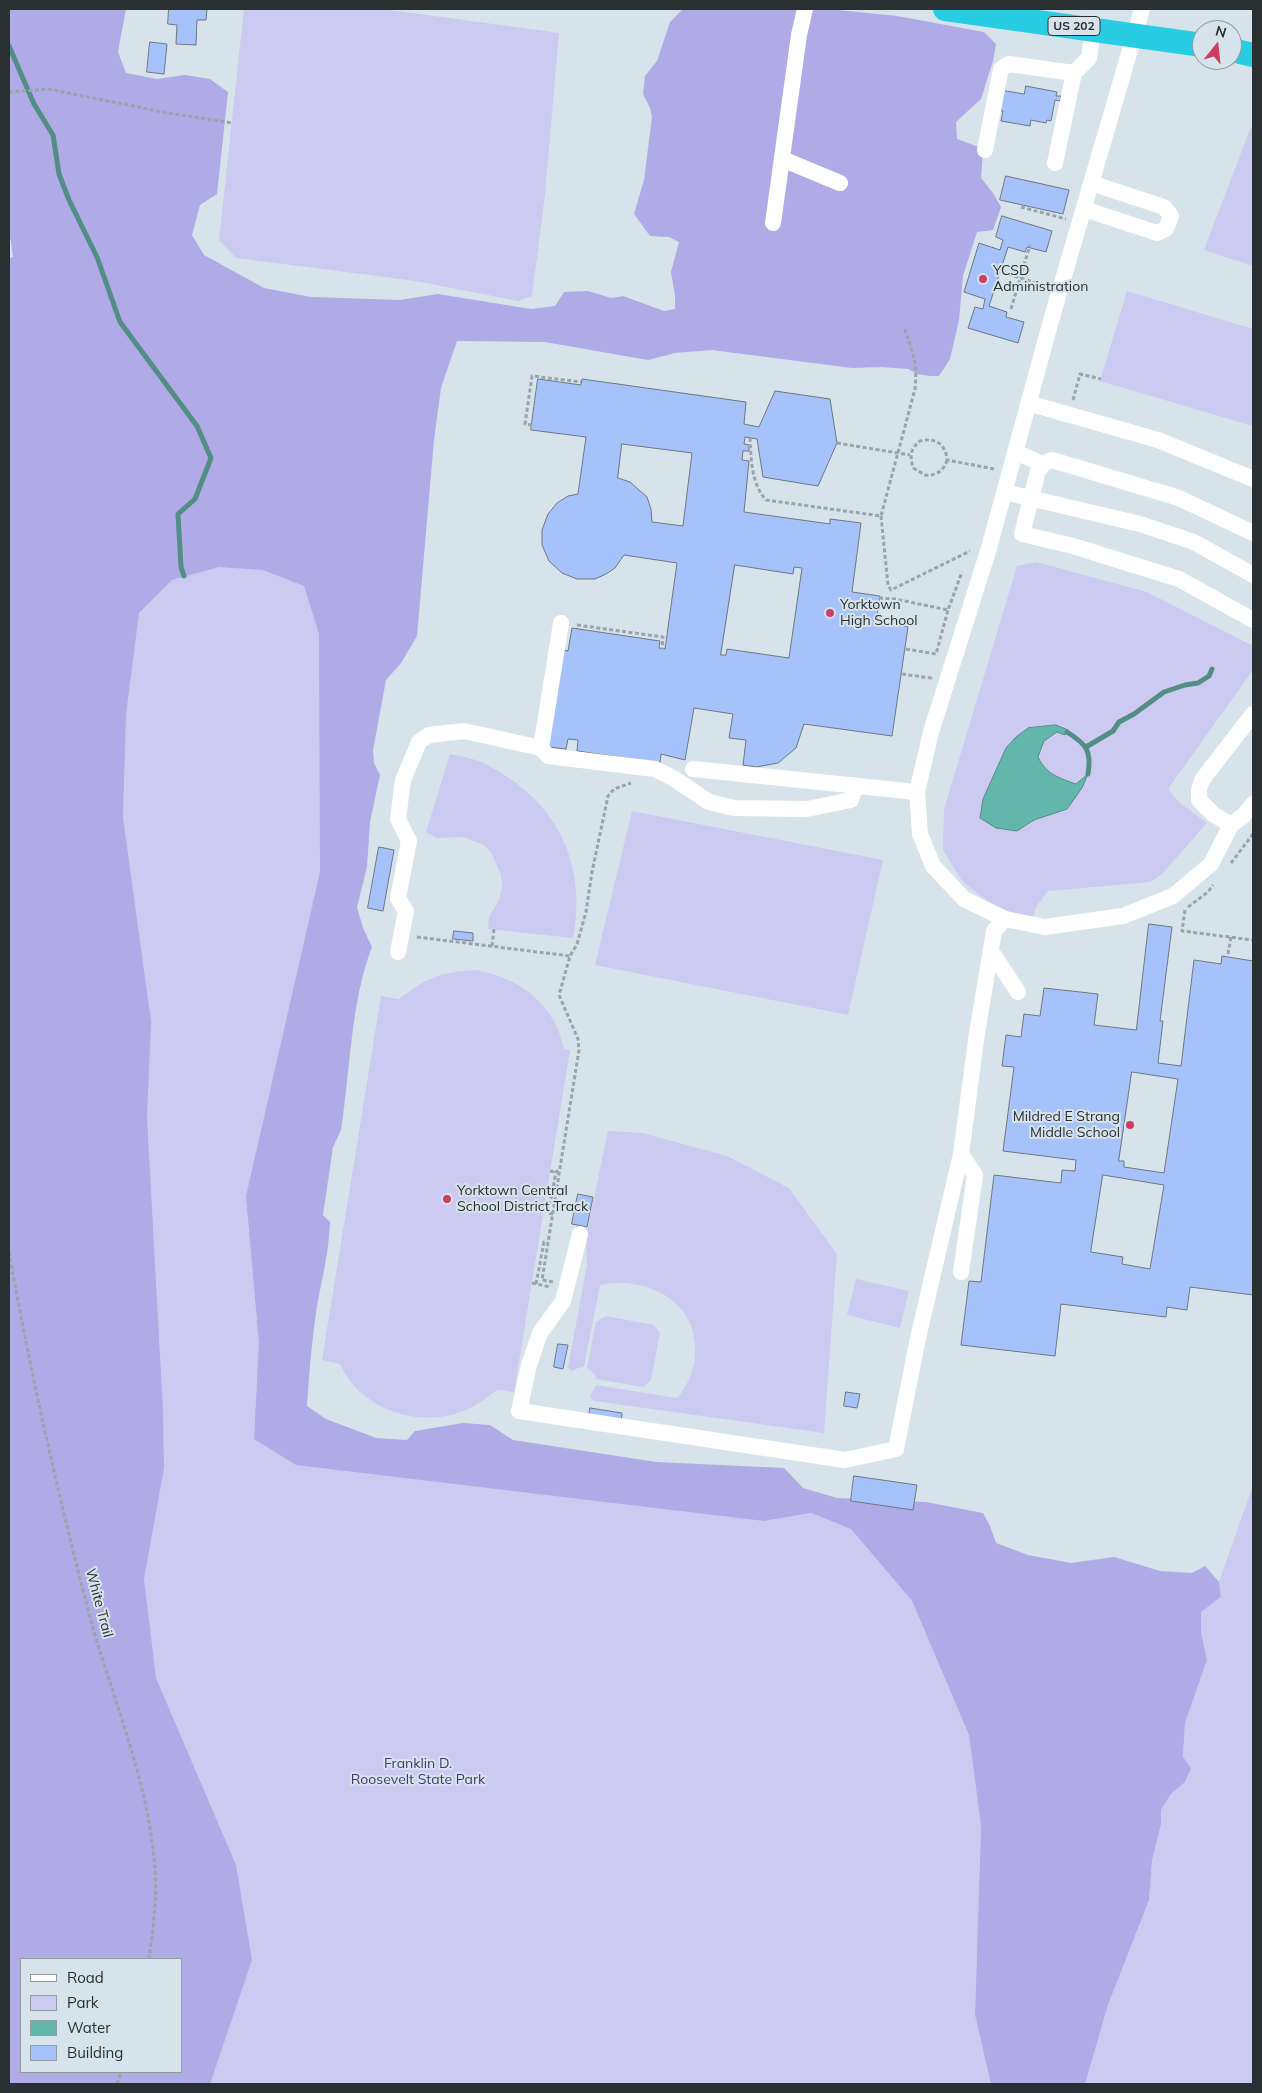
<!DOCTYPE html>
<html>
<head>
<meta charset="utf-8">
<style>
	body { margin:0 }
	#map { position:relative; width:1262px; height:2093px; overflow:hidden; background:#d6e3eb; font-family:Mulish,sans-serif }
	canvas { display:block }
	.frame { position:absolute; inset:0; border:10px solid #2a2f32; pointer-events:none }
	.legend { position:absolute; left:20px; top:1958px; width:162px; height:115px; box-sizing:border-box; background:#d6e3eb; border:1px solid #919ba1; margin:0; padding:6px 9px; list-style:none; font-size:15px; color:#2a2f32 }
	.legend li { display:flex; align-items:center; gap:10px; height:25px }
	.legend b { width:25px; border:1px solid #919ba1 }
	.north { position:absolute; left:1192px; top:20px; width:50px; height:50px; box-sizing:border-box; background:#d6e3eb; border:1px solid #919ba1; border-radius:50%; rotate:16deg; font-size:14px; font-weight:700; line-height:20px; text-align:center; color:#2a2f32 }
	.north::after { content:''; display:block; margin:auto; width:18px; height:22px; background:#cd3e64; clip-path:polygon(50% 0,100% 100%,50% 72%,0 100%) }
</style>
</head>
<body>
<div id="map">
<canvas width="1262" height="2093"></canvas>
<div class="frame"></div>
<ul class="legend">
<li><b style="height:6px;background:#fff"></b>Road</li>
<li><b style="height:14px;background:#cdcaf2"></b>Park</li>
<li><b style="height:14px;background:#63b7aa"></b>Water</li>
<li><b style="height:14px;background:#a5c3fa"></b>Building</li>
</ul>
<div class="north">N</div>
</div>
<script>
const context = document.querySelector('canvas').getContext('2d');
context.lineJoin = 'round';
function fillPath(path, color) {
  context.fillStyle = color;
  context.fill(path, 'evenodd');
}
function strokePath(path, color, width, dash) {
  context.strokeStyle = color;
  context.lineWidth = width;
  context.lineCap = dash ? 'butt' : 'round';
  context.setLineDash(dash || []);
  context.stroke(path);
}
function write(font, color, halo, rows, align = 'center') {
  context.font = font + ' Mulish,sans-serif';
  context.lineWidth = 4;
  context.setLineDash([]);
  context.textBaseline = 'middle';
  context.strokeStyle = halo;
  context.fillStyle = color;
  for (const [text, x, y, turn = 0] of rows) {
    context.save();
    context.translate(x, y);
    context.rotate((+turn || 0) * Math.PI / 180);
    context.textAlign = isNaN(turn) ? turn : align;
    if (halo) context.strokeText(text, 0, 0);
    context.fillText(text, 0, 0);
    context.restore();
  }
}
fillPath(new Path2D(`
	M244,9H383L559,33L545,194L532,296L518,301L416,281L236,258L219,240Z
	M1253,128V266L1204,250L1250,129Z
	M1127,291L1253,329V426L1100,381Z
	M9,519L387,557L254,1439L764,1521L811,1513L851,1529L912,1601L969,1735L981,1826L975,2015L991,2084H9ZM21,1959H181V2072H21Z
	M1036,562L1147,592L1253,646V670L1168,789L1179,802L1207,823L1162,874L1152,881L1140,883L1048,891L1036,907L1033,917L996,908L962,881L943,850L944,809L1017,566Z
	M450,754C459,756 470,758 479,761C488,765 498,771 506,776C563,812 586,873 573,938L488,929L489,917L499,900L502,887L501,875L491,852L482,844L463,837L437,838L426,832Z
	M632,811L883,860L848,1015L595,965Z
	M475,970C519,977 555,1004 564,1049L570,1050L514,1392L497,1390C486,1398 475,1407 461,1412C416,1428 360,1409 340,1364L322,1360L381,996L399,999C427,978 440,972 475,970Z
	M608,1131L643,1133L727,1156L789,1188L837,1254L824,1433L594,1401L590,1396L596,1385L677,1398C688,1385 693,1373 695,1356C700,1302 647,1275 600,1285L584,1366L571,1371L568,1367L587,1265L586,1236Z
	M856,1279L909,1291L900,1328L847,1315Z
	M606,1316L654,1325L660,1333L651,1380L643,1387L596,1379L595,1374L587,1368L596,1322Z
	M1253,1485V2084H1085L1108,2005L1149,1900L1152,1861L1161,1824V1810L1171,1794L1185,1782L1183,1757L1185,1723L1207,1660L1201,1632V1612L1221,1597L1219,1582Z`), '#cdcaf2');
fillPath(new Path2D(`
	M9,9H126L118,52L126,73L157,79L185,75L210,79L228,92L217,194L200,205L192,235L204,255L264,288L311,297L400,300L438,294L531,309L555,306L564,292L588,291L611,298L623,296L664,311L675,309V296L671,272L679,242L669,237L650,236L634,214L644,180L652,117L650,108L643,94L645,76L657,61L670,22L683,9H827L897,16L984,32L996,44L993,61L981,99L956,122L957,139L979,147L983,153L981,178L993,193L1001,207L993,230L977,232L963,276L959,320L950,359L939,376H930L917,374L908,369L882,367L852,368L712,350L675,353L648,360L545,342L457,341L441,388L434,440L417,636L401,663L386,680L373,750L374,763L380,775L370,822L367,867L357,907L363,928L372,947C351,1000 350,1073 341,1130L333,1147L323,1215L330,1222C329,1251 322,1278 317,1306C312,1339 309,1372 307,1406L326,1419L376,1438L407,1440L415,1431L463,1423L490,1425L513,1440L656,1462L784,1468L803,1488L837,1498L926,1502L983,1513L990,1526L996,1543L1028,1555L1071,1563L1114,1557L1160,1571L1192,1573L1205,1566L1219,1582L1221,1597L1201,1612V1632L1207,1660L1185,1723L1183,1757L1191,1768L1185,1782L1171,1794L1161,1810V1824L1152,1861L1149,1900L1108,2005L1085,2084H991L975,2015L981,1826L969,1735L912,1601L851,1529L811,1513L764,1521L296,1465L254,1439L259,1343L246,1196L320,872L319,634L304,586L263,570L219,567L172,580L139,613L126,714L123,818L151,1021L147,1118L163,1410L164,1468L144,1579L156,1678L236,1865L252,1960L210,2084H9V258L13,257L11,241L9,236ZM21,1959H181V2072H21Z`), '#b0aae6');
const water = new Path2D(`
	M1056,725L1068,730L1065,735L1057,732L1044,741L1038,757C1046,774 1059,778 1076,784L1088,774L1082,788L1067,809L1034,820L1017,831L996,828L980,818L983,799L1006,748L1016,737L1028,728Z`);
fillPath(water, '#63b7aa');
strokePath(water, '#528e86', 1);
strokePath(new Path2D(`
	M9,46L34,104L53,135L59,174L69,200L97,257L120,322L197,426L211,458L195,499L178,514L181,567L184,576
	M1067,732C1086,744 1092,750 1088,774
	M1086,747L1113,731L1119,722L1134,714L1164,692L1185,685L1198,683L1209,676L1212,669`), '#528e86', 5);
const building = new Path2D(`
	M169,9H207L206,20H197L196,45L176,44L177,25L168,24Z
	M150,42L167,44L164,74L147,72Z
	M1026,86L1057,92L1056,96H1061L1060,101L1055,100L1051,121L1047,120L1046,123L1031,120L1030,126L1001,121L1003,111L997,110L1000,90L1024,94Z
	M1006,176L1069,190L1063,214L1000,200Z
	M1002,216L1052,231L1046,252L1027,247L1025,252L1008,247L989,306L1007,312L1006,317L1024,322L1018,343L968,328L975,307L983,309L985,299L964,292L979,243L1000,250L1003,240L996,237Z
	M538,379L581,385L582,379L746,402L744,424L759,427L775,391L830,399L837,443L818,486L763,477L757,439L745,437L744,444L749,445V451H743L742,460L749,461L744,512L830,524V519L861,523L852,592L880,596L876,622L908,627L892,736L804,724L796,748L778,763L756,767L743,765L746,740L729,738L733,714L694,708L685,760L661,754L660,763L577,751L578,740L568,739L566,749L548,747L562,650L568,651L572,628L660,641L659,648L665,649L677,563L624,555L615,568L606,574L595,579H577L562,573L549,561L542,545V530L548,514L557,503L568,496L578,494L586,437L531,430ZM622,444L692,453L683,526L652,522L651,509L647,497L630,482L618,478ZM735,565L793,574L794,567L802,568L789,658L727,649L726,655H721Z
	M379,847L394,850L383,911L368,908Z
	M1149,924L1172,927L1160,1021H1163L1158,1063L1181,1066L1194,960L1221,964L1222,956L1253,961V1295L1190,1287L1187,1310L1167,1307L1166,1317L1061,1304L1055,1356L961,1345L969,1281L981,1282L994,1175L1061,1183L1062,1170L1075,1171L1076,1160L1003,1151L1014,1067L1002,1066L1006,1035L1021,1037L1024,1014L1040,1016L1044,988L1098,994L1094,1025L1136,1030ZM1132,1072L1178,1079L1164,1173L1124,1167V1161H1119ZM1103,1175L1164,1185L1150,1269L1122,1264L1123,1257L1091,1252Z
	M454,931L473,933V941L453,939Z
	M578,1194L593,1197L587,1227L572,1224Z
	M558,1344L568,1345L563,1369L554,1367Z
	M846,1392L860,1394L857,1408L844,1406Z
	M590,1408L622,1413L621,1424L589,1419Z
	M854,1476L917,1485L913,1510L851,1501Z`);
fillPath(building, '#a5c3fa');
strokePath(building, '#707681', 1);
strokePath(new Path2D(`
	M9,92L48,89L168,113L233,123
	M1021,207L1066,219
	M1002,272L1045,286
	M1011,309L1030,245
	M1073,400L1080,374L1101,379
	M532,425L525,424L532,376L581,382
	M750,438C751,459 751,483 766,500L881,516L915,389C918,364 912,350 904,327
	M837,443L910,455
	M947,460C944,471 936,476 925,475L913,468C910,456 910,449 920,441C935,437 946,444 947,460L994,469
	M881,516L888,585L891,590L970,551
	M879,598L895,599L948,610L962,572
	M577,625L663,637L662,649
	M906,649L936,654L948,610
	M902,674L931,678V676
	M1231,863L1253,834
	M1188,907L1208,892L1213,885
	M1185,910L1182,931L1253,940
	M417,937L570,956
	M492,946L494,929
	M1228,954L1231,937
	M550,1171L556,1172
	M553,1214L548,1213L556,1172L560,1169
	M9,1252C31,1376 59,1499 91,1621C114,1703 149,1783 155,1869C157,1899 153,1930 149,1959
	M553,1282L542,1280L579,1050L578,1039L559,995L570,956L577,944L586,912L592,872L608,796L614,789L631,783
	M532,1283L550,1287
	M536,1284L544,1242L548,1243
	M117,2084L121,2072`), '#9aa4aa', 3, [4, 2.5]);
strokePath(new Path2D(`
	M1142,9L1052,317L989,548L931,732L917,792L920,834L933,866L964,899L1005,919L1045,927L1123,916L1173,896L1211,864L1231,825L1243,816L1253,804
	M985,150L1001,69L1009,64L1074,73
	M782,159L840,183
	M1055,163L1074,73L1089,58L1093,29
	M1084,209L1157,233L1166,229L1171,216L1164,207L1091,183
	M773,223L799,35L805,9
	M1028,403L1158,440L1253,479
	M1015,452L1043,464
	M1004,492L1140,524L1194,542L1253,575
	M1253,533L1179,498L1052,460L1044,463L1038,471L1022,534L1073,546L1179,579L1253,620
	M541,748L561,623
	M693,769L917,792
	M1231,825L1213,814L1199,800V790L1202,780L1253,714
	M991,951L1018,992
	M398,952L406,911L398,898L409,841L398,819L403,780L419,742L429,735L464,731L541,748L548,756L655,769L673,778L709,802L734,808L807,809L851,800L855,787
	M961,1154L975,1175L961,1272
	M580,1234L563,1301L540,1333L529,1365L519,1411L845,1460L896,1449L918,1338L961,1154L977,1033L994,931L1005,919`), '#fff', 16);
strokePath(new Path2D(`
	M945,9L1202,45
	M1232,50L1253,55`), '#28cde3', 24);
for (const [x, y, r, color] of [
	[983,279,5,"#cd3e64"],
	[830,613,5,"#cd3e64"],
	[1130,1125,5,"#cd3e64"],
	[447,1199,5,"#cd3e64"]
]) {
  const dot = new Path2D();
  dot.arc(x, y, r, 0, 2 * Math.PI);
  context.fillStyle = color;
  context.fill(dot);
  strokePath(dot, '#d6e3eb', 2);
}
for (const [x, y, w] of [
	[1074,26,52]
]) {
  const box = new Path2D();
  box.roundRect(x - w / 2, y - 9.5, w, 19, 4);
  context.fillStyle = '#d6e3eb';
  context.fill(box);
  strokePath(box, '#2a2f32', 1);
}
write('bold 12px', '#2a2f32', null, [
	["US 202",1074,26]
]);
write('14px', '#2a2f32', '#d6e3eb', [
	["YCSD",993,271],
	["Administration",993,287],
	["Yorktown",840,605],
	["High School",840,621],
	["Mildred E Strang",1120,1117,"right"],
	["Middle School",1120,1133,"right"],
	["Yorktown Central",457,1191],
	["School District Track",457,1207]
], 'left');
write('14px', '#2a2f32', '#d6e3eb', [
	["White Trail",99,1603,75]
]);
write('14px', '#43357b', '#d6e3eb', [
	["Franklin D.",418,1764],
	["Roosevelt State Park",418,1780]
]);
</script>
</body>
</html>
